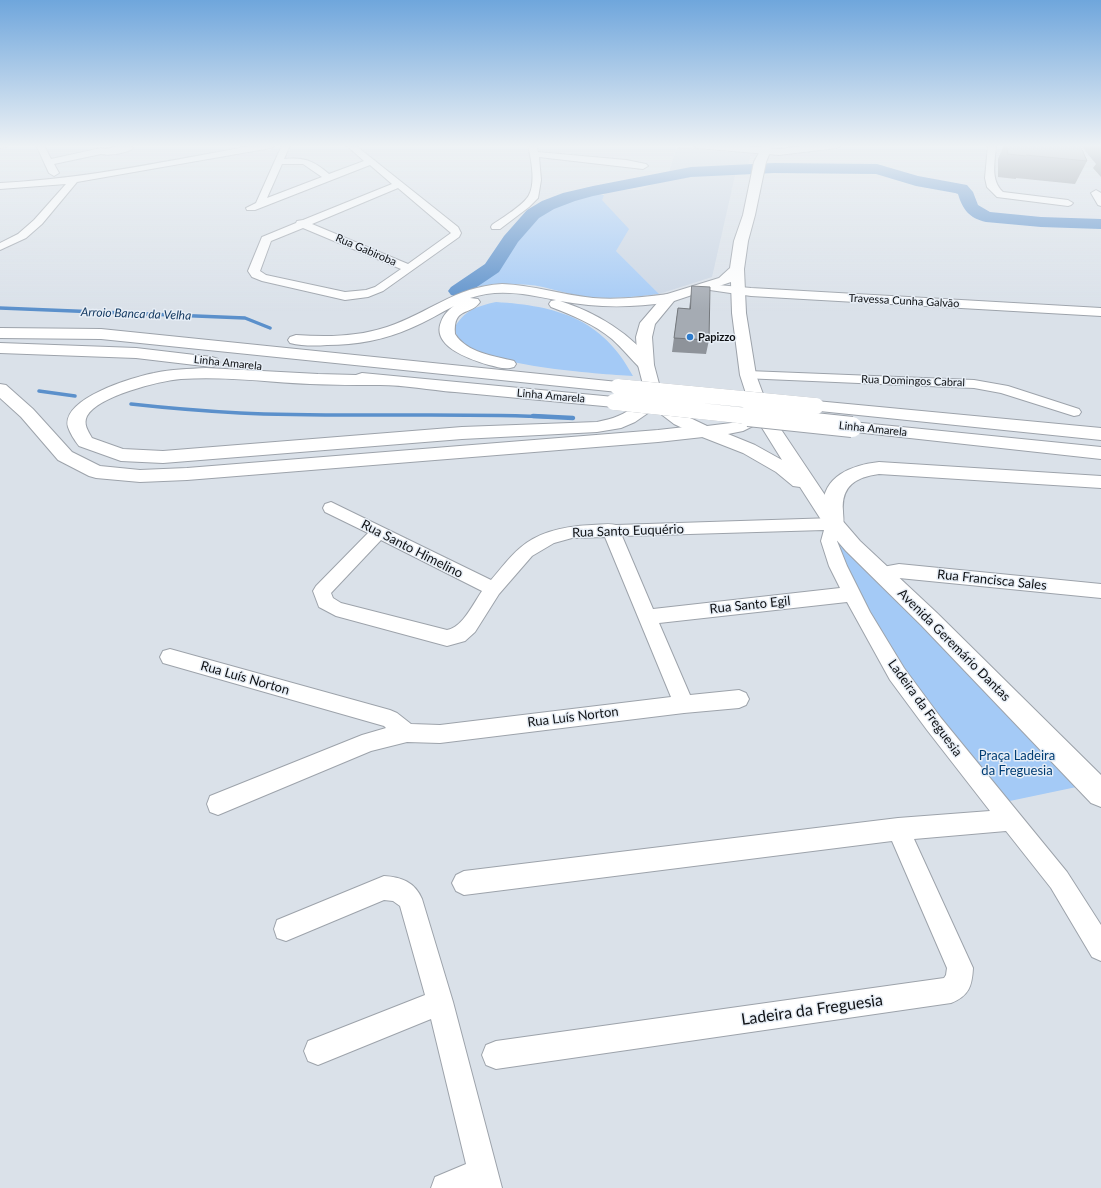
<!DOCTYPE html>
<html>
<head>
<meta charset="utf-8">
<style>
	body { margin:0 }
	canvas { display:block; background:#dae1e9 }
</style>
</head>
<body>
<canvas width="1101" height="1188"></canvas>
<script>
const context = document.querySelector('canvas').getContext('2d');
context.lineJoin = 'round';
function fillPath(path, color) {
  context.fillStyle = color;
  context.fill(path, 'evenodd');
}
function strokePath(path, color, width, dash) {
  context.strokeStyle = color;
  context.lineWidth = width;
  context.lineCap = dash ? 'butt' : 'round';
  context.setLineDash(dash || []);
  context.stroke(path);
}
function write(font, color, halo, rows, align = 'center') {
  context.font = font + ' Lato,sans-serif';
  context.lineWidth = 3;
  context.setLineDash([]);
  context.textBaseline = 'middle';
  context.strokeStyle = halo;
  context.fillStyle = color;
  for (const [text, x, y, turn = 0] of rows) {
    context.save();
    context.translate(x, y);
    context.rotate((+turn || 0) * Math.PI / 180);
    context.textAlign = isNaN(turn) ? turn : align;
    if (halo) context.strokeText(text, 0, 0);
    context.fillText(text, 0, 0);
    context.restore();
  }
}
fillPath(new Path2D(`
	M677,147L750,154L748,167L668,175Z
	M736,171L712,277L659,294L616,251L621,222L601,200L607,189L639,190L661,181Z`), '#cbd6e4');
fillPath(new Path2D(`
	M580,193L604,195L602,200L629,229L616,251L659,294C633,297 608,300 582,296C569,294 556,290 543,287C518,282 494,284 469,288L537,211Z
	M496,302C557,306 602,318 633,376C599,374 480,366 459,340C457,337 456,332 454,329C463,311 477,306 496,302Z
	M837,533L1086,785L1005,802L938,723L866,607L837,547Z`), '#a4caf6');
strokePath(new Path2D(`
	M0,308L245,318L270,328
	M39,391L75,396
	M131,404C167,408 204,411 240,413C344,418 449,412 553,417`), '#5b90cb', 3.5);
strokePath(new Path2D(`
	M533,416L573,418`), '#5b90cb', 4.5);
fillPath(new Path2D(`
	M774,163L877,164L918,176L967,185L973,192L978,205L990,212L1041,217L1101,219V229L1041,227L986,222C969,218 963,210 958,194L955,193L916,186L876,174L774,173L691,177L593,196L575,201L554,209L539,218L518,242L499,272L465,295L458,297L451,295L448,291L451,287L485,264L504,236L527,210L542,201L563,193L593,186L691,167Z`), '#5b90cb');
const minor = new Path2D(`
	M0,145H7L6,147L0,148Z
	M36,145H44L51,159L101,148L105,149L129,145L133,148C128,153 109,156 101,154L54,164L59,173L54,176L49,173Z
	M257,145H275L271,148L77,182L42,224L26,238L0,250V243L18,234L34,220L66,184L0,189V183C86,179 171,160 257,145Z
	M282,145H290L284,159C305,157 314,161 329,174L364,161L346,145H355L458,227L461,233L459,237L383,291L368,297L345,300L262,281L252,277L248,271L262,237L296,223L297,221L303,220L392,184L370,165L255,210H247L246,208L256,203ZM282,164H303L322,177L267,198ZM398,188L451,233L408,264L312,224ZM303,228L401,269L375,287L366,290L345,292L266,275L260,271L271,241Z
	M528,145H536L538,152L626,160L646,164L648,166L643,169L539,157L541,180L538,198L529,207L500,229H492L491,227L492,225C502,218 524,205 529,195C536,182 531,159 528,145Z
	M693,145H727L779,149L816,145H841L837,148L779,155L697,148Z
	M988,145H996C995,162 990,180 1003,192L1068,200L1073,203L1071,205L1068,206L997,197L987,187L985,178Z
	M1096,190L1101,193V206L1098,205L1091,193Z
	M707,284L751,288L1101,308V316L751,296L703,289L701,287L703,285Z
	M748,371L974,380L1008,386L1079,409L1081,412L1079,415L1074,416L1001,393L974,388L743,378L741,375L743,372Z
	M331,502L491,580C500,570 509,557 520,548C539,531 567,526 592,525C600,525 608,523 616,525L834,518L840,520L842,524L837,541L847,566L870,612L904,668L941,718L1067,872L1101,925V961L1092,957L1051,888L1006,831L914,839L973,968C972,986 969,996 951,1003L496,1069L486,1065L482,1055L486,1045L496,1041L944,978L946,975L947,968L892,841L464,895L456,891L452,883L456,875L464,871L898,818L990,811L927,730L890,680L847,602L659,623L690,695L739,690L746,693L749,699L746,705L739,708L684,713L440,743L407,742L371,751L218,815L210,812L207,804L210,796L362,735L386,728L384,726L163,663L160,657L163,651L170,649L390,710L397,713L411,724L440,725L671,697L605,537L572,538L554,543L532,556L499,594L475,632L465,641L447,646L336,616L319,607L313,591L316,586L368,533L325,512L323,508L325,504ZM824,530L821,541L829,566L840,588L653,609L622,536ZM381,540L482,591C473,604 463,627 447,630L341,603L333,598L331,593Z
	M899,564L1101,584V598L899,578L883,580L877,578L874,573L877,568Z
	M384,876C401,877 415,882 422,899L453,1002L502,1188H431L435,1177L466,1164L431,1019L318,1065L308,1061L304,1051L308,1041L425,995L400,906L393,901L384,900L286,941L277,938L274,929L277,920Z`);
const major = new Path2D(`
	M763,145H773L766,162L755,215L748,241L744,269L746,313L756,375L770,413L841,519L860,541L937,613L1101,775V807L1091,803L921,625L846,551L827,529L800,487L793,486L776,472L743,453L697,435L674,424L657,411L646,396L638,365L636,337L640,323L664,295L719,278L730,268L734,241L743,215L754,162ZM731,282L732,313L740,375L752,412L731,423L707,426L686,416L669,403L662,395L654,365L652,337L655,324L674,301ZM759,423L782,460L755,445L728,434L743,431Z`);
const highway = new Path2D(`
	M502,284C533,285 562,295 593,298C618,300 644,297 669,294L674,295L676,298L674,301L669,302C632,308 597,308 560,301C595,312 633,334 654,365L652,368L646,370L640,368C631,359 622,348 612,339C594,324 572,315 551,307L549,304L551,301L556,300C527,294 498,288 470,298L478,299L480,302C471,316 453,306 455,334C467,353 494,356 514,361L516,364L514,367C505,370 498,367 489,365C472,360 431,347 441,322C443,316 448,310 454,306C440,313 426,322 411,328C384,340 356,345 327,345C315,346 302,346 290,343L288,340L290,337L296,335C326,337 357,337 387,327C430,313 453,287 502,284Z
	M0,328L101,329L618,382L624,383L626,387L624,391L618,392L101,339L0,338Z
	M0,343L136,348L212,357L218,359L220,362L218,365L212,367L136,358L0,353Z
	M206,368L318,374L356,375L362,373L614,397L620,398L623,402L620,406L614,407C561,402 508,397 455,392C430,390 404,385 380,385C357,385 334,385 310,384C267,382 224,376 181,379C159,381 98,396 87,416C83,424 88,431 92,438L123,449L163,451L462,427L597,422C612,419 625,415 637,404C640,401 644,395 648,393C652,390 656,391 660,392L662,396L648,413L635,422L621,428L597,432L462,439L163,463L121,461L79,446C75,441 70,433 68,427C61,398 134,377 154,373C171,369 189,369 206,368Z
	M0,384L6,385L33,409L72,452L100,466L140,470L187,468L658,430L703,425L709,427L712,431L709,435L703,437L658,442L187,480L140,482L96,478L89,476L58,460L21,417L0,398Z
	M816,401L1101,428V440L810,410L807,406L810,402Z
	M852,422L1101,447V459L846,431L843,427L846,423Z
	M879,462L1101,476V488L879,474C856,477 841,486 843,511C843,518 845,523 841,529L834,531L827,529C823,522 823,516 823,508C822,476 852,465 879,462Z`);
strokePath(minor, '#9da3ab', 2);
strokePath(major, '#9da3ab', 2);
strokePath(highway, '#9da3ab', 2);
fillPath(minor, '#fff');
fillPath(major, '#fff');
fillPath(highway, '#fff');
const highwayBridgeFar1 = new Path2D(`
	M618,387L816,406
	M614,402L757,417`);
const highwayBridge = new Path2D(`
	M748,416L852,427`);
strokePath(highwayBridgeFar1, '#9da3ab', 16, []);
strokePath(highwayBridge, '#9da3ab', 22, []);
strokePath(highwayBridgeFar1, '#fff', 16);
strokePath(highwayBridge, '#fff', 20);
fillPath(new Path2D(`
	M1004,145H1080L1087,161L1075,184L1016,178V179L998,177V159Z
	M1083,145H1101V177L1093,168L1096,164L1082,147Z
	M692,286L709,340L706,354L672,352L678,308L689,309Z`), '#8e939a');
const building = new Path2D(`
	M1008,145H1080L1087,161L1026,155V156L1008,154Z
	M692,286L710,287L709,340L674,338L678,308L690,309Z`);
fillPath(building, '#a5abb3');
strokePath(building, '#74787d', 1);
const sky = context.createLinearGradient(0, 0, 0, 311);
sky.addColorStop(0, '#6fa6dc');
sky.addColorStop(0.47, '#eef2f5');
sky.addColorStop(1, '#eef2f500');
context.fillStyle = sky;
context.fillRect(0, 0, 1101, 311);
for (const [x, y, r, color] of [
	[690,337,4,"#2f7ccc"]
]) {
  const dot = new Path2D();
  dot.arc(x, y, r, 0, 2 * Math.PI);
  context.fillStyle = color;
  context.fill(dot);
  strokePath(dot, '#e7eef6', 1.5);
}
write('11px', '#0e1013', '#e7eef6', [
	["Rua Gabiroba",366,250,23],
	["Travessa Cunha Galvão",904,301,3],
	["Linha Amarela",228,363,6],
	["Rua Domingos Cabral",913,381,2],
	["Linha Amarela",551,396,5],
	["Linha Amarela",873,429,6]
]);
write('bold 11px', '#0e1013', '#e7eef6', [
	["Papizzo",698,337]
], 'left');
write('italic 12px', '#10365e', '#e7eef6', [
	["Arroio Banca da Velha",136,314,2]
]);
write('13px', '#0e1013', '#e7eef6', [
	["Rua Santo Euquério",628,531,-2],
	["Rua Santo Himelino",412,549,27],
	["Rua Francisca Sales",992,580,6],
	["Rua Santo Egil",750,605,-6],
	["Avenida Geremário Dantas",954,645,45],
	["Rua Luís Norton",245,678,16],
	["Ladeira da Freguesia",925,708,54],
	["Rua Luís Norton",573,717,-7]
]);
write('13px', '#003d74', '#e7eef6', [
	["Praça Ladeira",1017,756],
	["da Freguesia",1017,771]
]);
write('16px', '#0e1013', '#e7eef6', [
	["Ladeira da Freguesia",812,1010,-8]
]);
</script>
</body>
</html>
